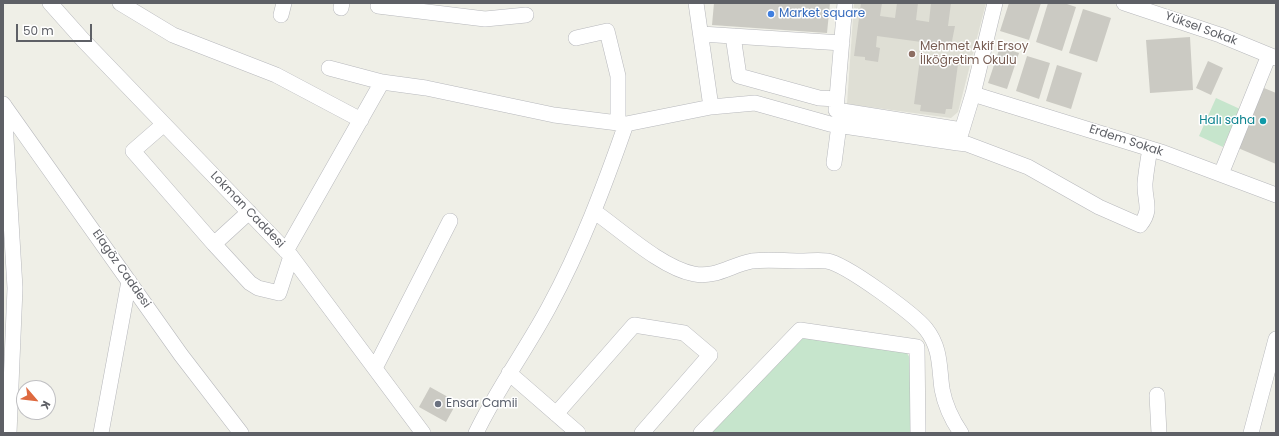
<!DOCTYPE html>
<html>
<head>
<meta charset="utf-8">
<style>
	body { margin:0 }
	#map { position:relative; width:1279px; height:436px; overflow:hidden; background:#efefe7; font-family:Poppins,sans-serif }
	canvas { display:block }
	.frame { position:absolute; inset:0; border:4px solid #5e6066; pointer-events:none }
	.north { position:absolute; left:16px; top:380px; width:40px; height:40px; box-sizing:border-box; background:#fff; border:1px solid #bfbfc2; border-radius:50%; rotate:118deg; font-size:11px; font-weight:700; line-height:16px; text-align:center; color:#5e6066 }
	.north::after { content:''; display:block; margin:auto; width:14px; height:18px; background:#de693f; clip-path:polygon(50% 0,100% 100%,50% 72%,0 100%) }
	.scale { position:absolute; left:16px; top:24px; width:76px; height:18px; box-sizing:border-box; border:2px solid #5e6066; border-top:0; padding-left:5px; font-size:12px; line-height:14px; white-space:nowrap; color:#5e6066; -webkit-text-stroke:3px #fff; paint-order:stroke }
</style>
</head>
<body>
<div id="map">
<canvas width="1279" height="436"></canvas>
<div class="frame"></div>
<div class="north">K</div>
<div class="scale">50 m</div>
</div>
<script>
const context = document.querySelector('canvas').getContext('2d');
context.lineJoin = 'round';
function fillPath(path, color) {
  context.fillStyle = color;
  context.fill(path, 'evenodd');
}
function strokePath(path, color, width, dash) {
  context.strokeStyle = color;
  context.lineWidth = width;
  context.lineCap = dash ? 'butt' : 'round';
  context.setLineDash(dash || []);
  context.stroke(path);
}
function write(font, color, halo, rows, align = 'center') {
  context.font = font + ' Poppins,sans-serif';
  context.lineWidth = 3;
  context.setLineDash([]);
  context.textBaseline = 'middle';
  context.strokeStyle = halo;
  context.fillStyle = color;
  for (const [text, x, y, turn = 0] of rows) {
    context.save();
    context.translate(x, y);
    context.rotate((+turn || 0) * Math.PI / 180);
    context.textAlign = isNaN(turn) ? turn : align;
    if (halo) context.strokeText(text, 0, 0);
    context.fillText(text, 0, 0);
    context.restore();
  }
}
fillPath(new Path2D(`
	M854,3H986L958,112L951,118L847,104Z`), '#dfdfd5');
fillPath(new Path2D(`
	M1216,98L1240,109L1223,147L1199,136Z
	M801,337L907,353L911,360L915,433H708Z`), '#c6e5cc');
fillPath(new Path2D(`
	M714,3H830L827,33L712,25Z
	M861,3H882L880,16L895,18L897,3H918L916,20L929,22L931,3H951L948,26H955L951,46L877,36L876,47L880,48L878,62L865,60V57L854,56Z
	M1009,3H1041L1029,40L1000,31Z
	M1048,3H1064L1076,7L1062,51L1036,42Z
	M1083,9L1111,18L1097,62L1069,53Z
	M1190,37L1193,90L1150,93L1146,40Z
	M1000,47L1019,53L1007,89L988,83Z
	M927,56L952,60V63L958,64L952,109H946L945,114L920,111L921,105L914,104L920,59L927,60Z
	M1027,56L1050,63L1039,99L1016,91Z
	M1208,61L1223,68L1211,95L1196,88Z
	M1057,65L1082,73L1071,109L1046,101Z
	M1264,88L1276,93V164L1238,148Z
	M430,387L457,402L446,422L419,407Z`), '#cbcac3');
const minor = new Path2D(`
	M50,3L83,40L291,256L423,433
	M120,3L173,35L276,75L361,120
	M379,3L378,6L485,19L526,15
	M696,3L711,107
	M845,3L836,110L962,130
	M1124,3L1220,35L1276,58
	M341,8L342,3
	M281,15L284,3
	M701,34L842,43
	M733,36L739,76L819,98L837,99
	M576,38L607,31L618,76V123
	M329,68L382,82
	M973,94L1164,153L1276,195
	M3,104L181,355L241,433
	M4,105L15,288L9,433
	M164,124L133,151L214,244L249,212
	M958,143L967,144L1028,167L1099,207L1140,225C1153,209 1144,201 1145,183C1146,172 1148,160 1150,149
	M834,163L839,125
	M1221,174L1269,55
	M595,212C622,231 662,268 694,274C716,278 731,265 752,261C768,259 784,261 800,261C809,261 819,260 827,261C846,264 914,314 926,329C941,348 939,367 942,389C945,405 952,420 961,433
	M214,244L250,283L258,288L279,293L291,256
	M286,251L382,82L426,88L554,115L626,124L711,107L755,103L830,124L958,143L973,94L995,3
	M375,368L450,221
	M509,373L578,433
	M1157,395L1159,433
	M556,414L634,325L684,333L710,355L642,433
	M101,433L129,281
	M476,433C497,389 526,350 549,307C581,248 604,187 626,124
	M701,433L800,330L917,347L918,433
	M1251,433L1276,339`);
strokePath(minor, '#b7b8bc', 16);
strokePath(minor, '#fff', 15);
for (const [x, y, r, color] of [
	[771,14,4,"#3f7fe0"],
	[912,54,4,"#8d6e63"],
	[1263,121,4,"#0f9aa8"],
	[438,404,4,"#6b7280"]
]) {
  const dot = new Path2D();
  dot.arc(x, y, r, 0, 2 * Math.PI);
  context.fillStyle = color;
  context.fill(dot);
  strokePath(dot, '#fff', 1.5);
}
write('12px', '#366cbe', '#fff', [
	["Market square",779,14]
], 'left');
write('12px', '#5e6066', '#fff', [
	["Yüksel Sokak",1201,29,20],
	["Erdem Sokak",1126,141,18],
	["Lokman Caddesi",247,210,46],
	["Elagöz Caddesi",121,269,55]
]);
write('12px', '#785e54', '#fff', [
	["Mehmet Akif Ersoy",920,47],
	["İlköğretim Okulu",920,61]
], 'left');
write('12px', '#0d838f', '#fff', [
	["Halı saha",1255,121]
], 'right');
write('12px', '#5b616d', '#fff', [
	["Ensar Camii",446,404]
], 'left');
</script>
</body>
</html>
